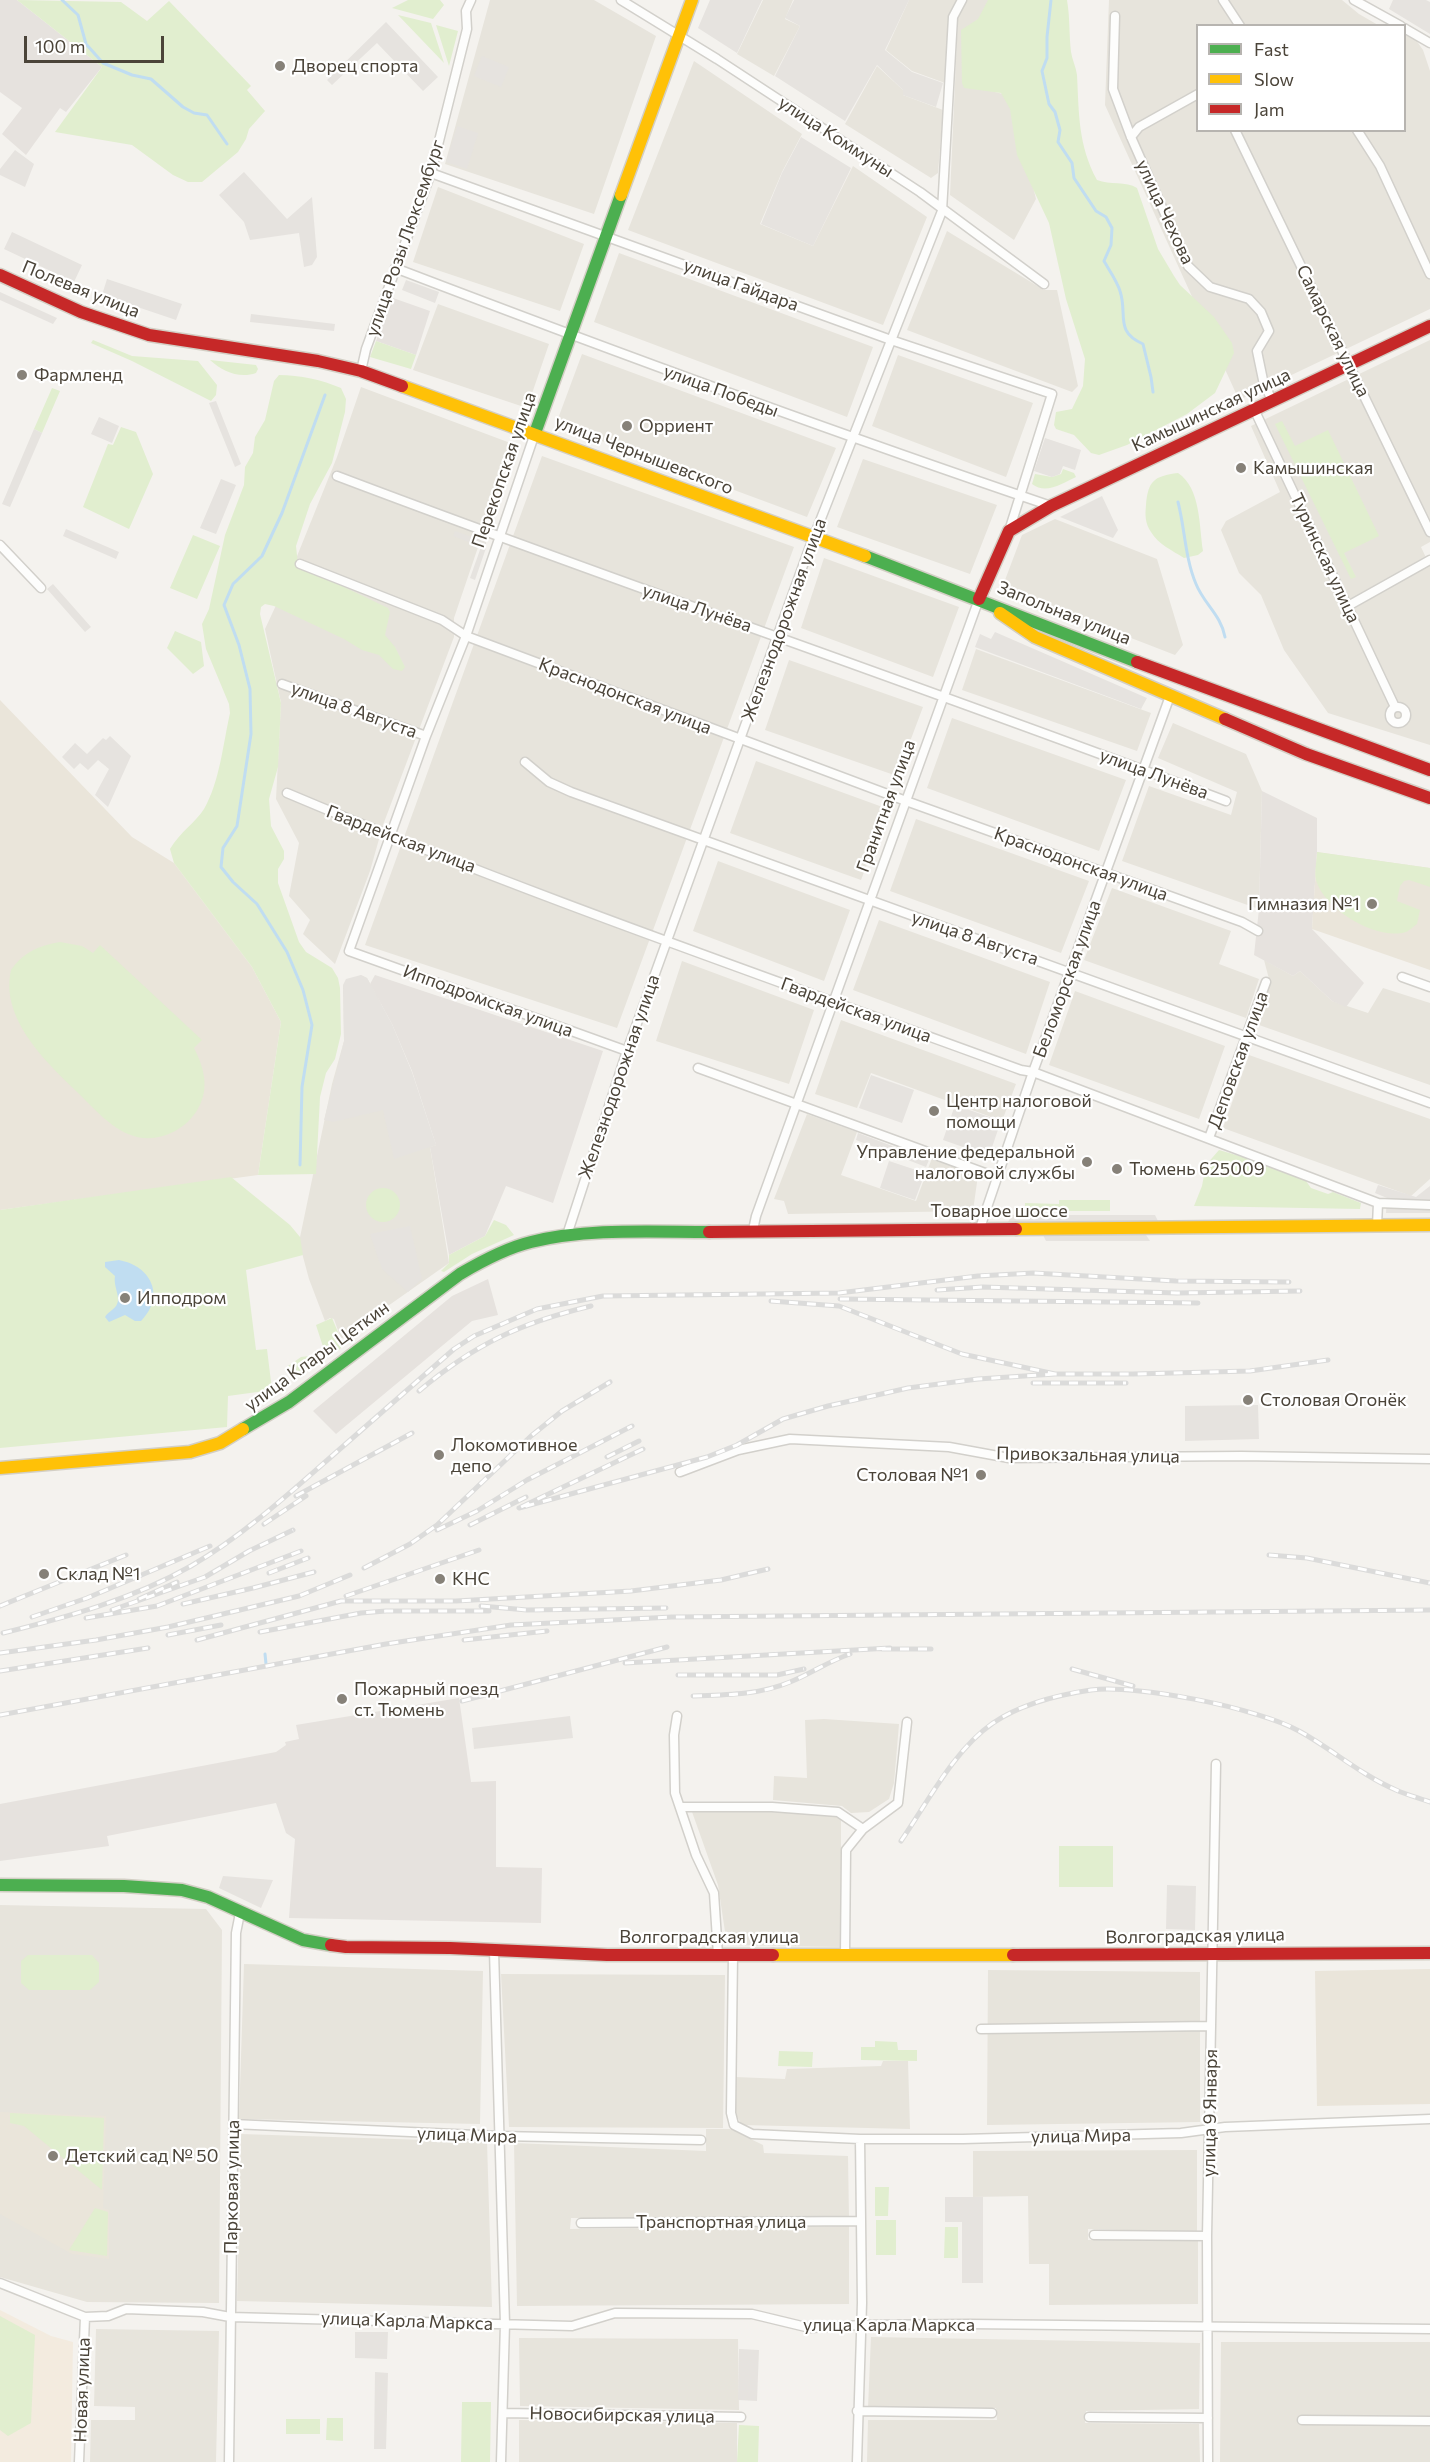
<!DOCTYPE html>
<html>
<head>
<meta charset="utf-8">
<style>
	body { margin:0 }
	#map { position:relative; width:1430px; height:2462px; overflow:hidden; background:#f4f2ee; font-family:Commissioner,sans-serif }
	canvas { display:block }
	.legend { position:absolute; left:1196px; top:24px; width:210px; height:108px; box-sizing:border-box; background:#fff; border:2px solid #b7b4b0; margin:0; padding:8px 10px; list-style:none; font-size:18px; color:#4b4439 }
	.legend li { display:flex; align-items:center; gap:12px; height:30px }
	.legend b { width:30px; border:2px solid #b7b4b0 }
	.scale { position:absolute; left:24px; top:36px; width:140px; height:27px; box-sizing:border-box; border:3px solid #4b4439; border-top:0; padding-left:8px; font-size:18px; line-height:21px; white-space:nowrap; color:#4b4439; -webkit-text-stroke:4px #fff; paint-order:stroke }
</style>
</head>
<body>
<div id="map">
<canvas width="1430" height="2462"></canvas>
<ul class="legend">
<li><b style="height:8px;background:#4caf50"></b>Fast</li>
<li><b style="height:8px;background:#ffc107"></b>Slow</li>
<li><b style="height:8px;background:#c62828"></b>Jam</li>
</ul>
<div class="scale">100 m</div>
</div>
<script>
const context = document.querySelector('canvas').getContext('2d');
context.lineJoin = 'round';
function fillPath(path, color) {
  context.fillStyle = color;
  context.fill(path, 'evenodd');
}
function strokePath(path, color, width, dash) {
  context.strokeStyle = color;
  context.lineWidth = width;
  context.lineCap = dash ? 'butt' : 'round';
  context.setLineDash(dash || []);
  context.stroke(path);
}
function write(font, color, halo, rows, align = 'center') {
  context.font = font + ' Commissioner,sans-serif';
  context.lineWidth = 4.5;
  context.setLineDash([]);
  context.textBaseline = 'middle';
  context.strokeStyle = halo;
  context.fillStyle = color;
  for (const [text, x, y, turn = 0] of rows) {
    context.save();
    context.translate(x, y);
    context.rotate((+turn || 0) * Math.PI / 180);
    context.textAlign = isNaN(turn) ? turn : align;
    if (halo) context.strokeText(text, 0, 0);
    context.fillText(text, 0, 0);
    context.restore();
  }
}
fillPath(new Path2D(`
	M490,0H594L656,36L594,214L445,164Z
	M763,0H793L785,19L800,26L774,76L737,54Z
	M909,0H958L948,16L945,83L912,71L886,50Z
	M966,0H990L979,88L1011,96L1036,199L1014,240L950,195L958,17Z
	M1109,0H1342L1359,14L1378,25L1198,26V130H1404L1405,35L1416,40L1423,50L1430,71V309L1239,400L1105,105Z
	M694,61L802,134L782,172L760,224L813,246L853,166L927,217L883,325L628,230Z
	M877,66L903,90V95L943,110L938,173L931,178L845,124Z
	M438,187L584,244L560,311L413,262Z
	M947,231L1044,290H1057L1078,386L1072,392L907,330Z
	M619,253L873,347L847,417L594,322Z
	M438,304L549,344L527,408L413,370Z
	M1430,340V542L1421,547L1430,566V745L1328,713L1284,650L1261,595L1239,573L1221,530L1226,521L1280,492L1251,426Z
	M582,354L836,448L807,517L556,424Z
	M898,355L1033,403L1006,477L872,426Z
	M361,387L513,444L454,618V637L383,825L370,871L335,964L303,934L310,920L289,896L299,843L276,799L281,703L265,629L285,586L337,457Z
	M542,456L794,547L617,1028L365,945Z
	M863,459L997,505L970,574L837,527Z
	M1055,519L1157,559L1183,645L1175,655L1002,588L1022,535Z
	M824,558L959,607L933,677L801,628Z
	M976,649L1151,713L1137,751L962,690Z
	M789,660L923,707L897,776L765,730Z
	M952,718L1126,780L1099,851L927,788Z
	M1173,723L1246,754L1262,791L1259,909L1122,861L1149,786L1231,815L1237,792L1158,758Z
	M756,761L888,809L861,880L730,833Z
	M916,819L1089,881L1061,953L890,891Z
	M718,861L850,910L824,981L693,931Z
	M1112,888L1231,931L1219,964L1259,979L1246,1018L1084,960Z
	M879,920L1050,982L1026,1054L853,990Z
	M1264,960L1293,976L1300,971L1332,1001L1368,1013L1383,988L1430,1003V1085L1259,1025L1267,998L1269,979Z
	M682,961L814,1010L789,1084L656,1041Z
	M361,975L367,978L379,999L436,1145L430,1147L449,1263L341,1339L334,1319L330,1318L325,1321L309,1279L299,1242L332,1084L344,1041L343,985Z
	M1075,991L1225,1046L1199,1119L1049,1065Z
	M841,1020L1016,1084L1002,1121L871,1073L857,1108L815,1094Z
	M1249,1055L1430,1119V1179L1411,1196L1223,1128Z
	M807,1114L857,1132L841,1175L916,1201L932,1158L978,1175L973,1211L788,1214L784,1201L774,1199Z
	M824,1719L899,1724L894,1783L889,1799L869,1812L851,1813L842,1806L773,1800L774,1776L807,1778L805,1720Z
	M691,1809L778,1812L841,1817V1947L727,1945L718,1885Z
	M0,1905L206,1909L222,1930L219,2303L87,2302L0,2277Z
	M244,1964L483,1971L480,2124L239,2119Z
	M988,1970L1200,1972V2122L987,2125Z
	M501,1974L725,1975L723,2128L509,2127Z
	M883,2061H908L910,2129L742,2125L736,2115L735,2077L785,2079L787,2069L881,2066Z
	M706,2129H730L763,2145L764,2153L848,2156L849,2218H571L570,2229L849,2226V2304L517,2306L514,2143L706,2151Z
	M241,2134L487,2142L492,2307L237,2301Z
	M1197,2150V2232L1088,2229V2240H1198V2304L1049,2305V2264H1029L1028,2196L973,2197V2151Z
	M96,2329L219,2331L216,2462H90L91,2420H135V2407L94,2406Z
	M871,2337L1200,2343L1199,2409L1086,2411L1085,2423L1199,2424L1200,2462H867L868,2420H997L996,2408H868Z
	M519,2338L738,2339L739,2410L520,2406Z
	M1221,2342H1430V2462H1220Z
	M519,2420L737,2423V2462H519Z`), '#e7e4dc');
fillPath(new Path2D(`
	M0,2310L51,2336L73,2342L71,2462H0Z`), '#f3ebdf');
fillPath(new Path2D(`
	M0,0H17L102,67L66,112L60,108L26,155L2,134L22,108L0,92Z
	M393,298L430,311L416,355L376,341Z
	M1262,791L1317,818V852L1312,929L1364,983L1346,1007L1332,1001L1300,971L1293,976L1254,955L1259,909Z
	M375,975L603,1051L553,1203L506,1186L485,1236L449,1255L430,1147L436,1145L412,1071L392,1024L370,984Z
	M488,1279L498,1315L472,1321L336,1434L313,1411L452,1296Z
	M459,1698L471,1782L496,1781V1867L542,1868L541,1923L289,1918L295,1839L286,1833L276,1803L107,1836L109,1846L0,1861V1804L276,1752L286,1745L285,1742L299,1739L296,1725Z`), '#e6e2de');
fillPath(new Path2D(`
	M0,700L132,837L174,863L252,967L281,1022L258,1175L0,1210Z
	M1317,852L1430,868V970L1312,929Z
	M1430,1969V2104L1317,2106L1315,1971Z
	M0,2112L106,2116L103,2208L109,2210V2259L72,2254L0,2214Z`), '#eae5da');
fillPath(new Path2D(`
	M17,0L121,2L147,21L169,1L251,86L247,90L265,111L249,129L246,139L238,152L202,182H188L173,175L132,145L55,132L102,67Z
	M408,0H440L444,5L433,19L392,8Z
	M988,0H1067C1070,17 1069,34 1071,52C1072,59 1076,67 1077,75C1079,113 1078,145 1097,180C1110,185 1126,181 1137,188L1158,249L1174,276L1180,285L1214,317L1232,343L1234,353L1215,393L1187,414L1127,445L1099,455L1091,453L1074,435L1056,429L1054,425L1056,412L1072,409L1083,386L1085,359L1066,299L1049,223L1017,155L1010,109L1001,93L964,88L962,83L961,30L978,19Z
	M398,15L431,23L444,63Z
	M436,25L458,31L449,66Z
	M93,340L132,356L198,361L217,385L216,395L211,401L132,361L91,343Z
	M376,341L416,355L411,369L370,357Z
	M210,360L256,365L258,369L256,373C239,379 222,371 210,360Z
	M279,375C300,375 322,380 341,388L346,399L345,412L332,463L310,504L296,546L298,565L388,608L390,612L385,635L395,647L405,667L402,671L393,669L379,655L362,650L344,639L274,606L265,604L261,607L260,614L281,703L278,767L269,799L271,826L284,851V859L278,869V883L299,942L306,952L332,968L338,978L340,988L341,1034L335,1059L326,1073L320,1097L316,1174L258,1175L281,1022L252,967L174,863L170,849C180,832 196,822 204,809C220,781 223,744 230,713L229,704L206,649L202,624L209,609L225,535L244,485L245,467L253,453L255,437L265,420L274,381Z
	M52,388L60,391L42,433L34,429Z
	M1282,421L1295,446L1328,430L1379,536L1344,553L1356,577L1351,579L1275,424Z
	M121,427L136,432L153,474L129,529L83,507L108,444L113,445Z
	M1063,469L1074,473L1076,477C1063,483 1046,495 1032,484L1035,474L1052,477L1061,474Z
	M1178,473C1201,488 1199,526 1203,551L1198,555L1184,558C1173,551 1158,544 1151,532C1145,523 1145,515 1146,505C1148,481 1154,476 1178,473Z
	M193,535L220,546L197,599L170,588Z
	M175,631L201,642L204,666L193,674L167,648Z
	M1317,852L1430,868V887L1409,880L1404,881L1400,886L1397,901L1420,910L1417,924C1414,926 1409,931 1406,932C1376,941 1324,909 1316,880C1314,872 1317,860 1317,852Z
	M60,942L82,946L93,953L100,945L202,1040L194,1048C205,1069 210,1091 196,1112C182,1133 153,1145 128,1134C107,1125 89,1103 73,1088C44,1060 0,1017 11,970C24,952 38,946 60,942Z
	M1219,1150L1301,1174L1311,1188L1328,1194L1333,1192L1361,1203L1360,1209L1194,1206L1202,1186L1206,1165Z
	M231,1177L290,1225L300,1237L303,1255L246,1270L256,1350L267,1349L272,1390L228,1396L227,1427L0,1448V1210Z
	M366 1205a17 17 0 1 1 34 0a17 17 0 1 1-34 0Z
	M1059,1200H1110V1211H1025V1203L1059,1204Z
	M494,1220L506,1225L514,1235L472,1254L444,1272L441,1271L449,1263V1255L485,1236Z
	M332,1318L343,1344C341,1351 332,1355 325,1353L316,1325Z
	M309,1356L317,1364L294,1378L288,1366L301,1357Z
	M1059,1846H1113V1887H1059Z
	M28,1955H92L99,1963V1982L90,1990H29L21,1983V1961Z
	M875,2041L897,2042L898,2050H917V2061L861,2060V2047H875Z
	M779,2051L813,2052L812,2067L778,2066Z
	M10,2113L104,2118L102,2190L24,2126L10,2123Z
	M875,2187H889L888,2216H875Z
	M95,2208L108,2212L107,2256L69,2250Z
	M876,2220H896V2255H876Z
	M945,2227H958V2258H944Z
	M0,2316L35,2335L31,2423L8,2436L0,2430Z
	M462,2402H491L490,2462H461Z
	M327,2418H343V2441L326,2440Z
	M286,2419H320V2434H286Z
	M739,2425L759,2426L758,2462H737Z`), '#e1eecf');
fillPath(new Path2D(`
	M710,0H762L737,53L698,28Z
	M794,0H909L885,50L912,72L943,83L936,107L903,95V90L877,65L845,121L775,76L800,26L785,18Z
	M1393,0H1426L1430,2V34L1389,9Z
	M386,22L438,77L423,91L377,43L332,85L327,80Z
	M482,56L509,67L501,87L474,76Z
	M457,126L478,133L467,169L446,162Z
	M801,137L851,168L813,246L761,224L782,173Z
	M15,150L34,164L25,187L0,175V169Z
	M244,172L287,219L312,197L317,257L312,265L304,267L299,233L250,240L244,222L219,195Z
	M12,232L82,265L74,282L4,249Z
	M107,279L182,304L176,320L102,295Z
	M406,280L439,292L435,303L402,290Z
	M0,292L57,318L53,324L0,300Z
	M251,314L335,324L334,331L250,322Z
	M216,401L241,464L235,467L209,403Z
	M99,417L119,426L112,443L91,434Z
	M34,429L42,433L10,507L2,504Z
	M1045,438L1081,450L1075,470L1063,466L1060,474L1052,477L1034,471Z
	M221,479L236,485L216,534L200,528Z
	M1102,496L1118,530L1113,538L1060,517Z
	M66,529L119,552L116,559L63,536Z
	M455,531L486,542V548L475,580L470,578L481,547L453,536Z
	M53,584L91,627L85,632L47,589Z
	M995,632L1147,698L1141,709L975,647L980,634L991,639Z
	M110,736L131,756L108,807L95,795L109,769L98,760L88,770L80,763L74,769L62,757L75,743L87,754L103,738L106,740Z
	M361,975L367,978L392,1024L412,1072L436,1145L394,1159L383,1110L333,1122L324,1120L344,1041L343,985L346,979Z
	M871,1075L914,1090L902,1123L859,1108Z
	M955,1105L1001,1121L989,1156L943,1140Z
	M858,1133L929,1160L926,1167L856,1140Z
	M889,1161L925,1173L915,1200L880,1188Z
	M1378,1185L1416,1197L1430,1186V1213H1386L1387,1198L1375,1193Z
	M1012,1215H1155L1158,1221L1008,1222Z
	M410,1226L422,1279L408,1292L382,1269L370,1234Z
	M1043,1235H1146L1150,1241H1046Z
	M1258,1405L1259,1439L1185,1441V1406Z
	M570,1716L573,1738L474,1749L472,1728Z
	M223,1876L273,1880L261,1908L219,1888Z
	M1167,1885L1196,1886L1195,1930L1166,1929Z
	M945,2197H983V2283H962V2222H945Z
	M355,2332H388L387,2359L355,2358Z
	M739,2349L759,2350L757,2401L738,2400Z
	M375,2372L388,2373L386,2449H374Z`), '#e6e3df');
fillPath(new Path2D(`
	M119,1260C151,1266 166,1296 141,1321H135L125,1315L109,1322L105,1317C108,1312 113,1310 116,1306C122,1298 113,1287 115,1276L105,1267V1262Z`), '#c0ddf1');
strokePath(new Path2D(`
	M62,0L78,15L86,44L103,63L132,75L151,79L183,107L194,113L207,115L227,144
	M1051,0L1047,37V58L1042,71L1049,104L1055,112L1060,130L1058,142L1072,163L1074,178L1096,211L1106,217L1112,228L1111,245L1104,261C1109,270 1117,281 1120,291C1128,315 1114,331 1143,344L1151,377L1153,392
	M1178,502C1185,529 1185,558 1196,584C1204,604 1221,615 1225,637
	M300,1165L302,1087L312,1025L303,990L287,952L257,904L233,882L221,867L223,848L237,826L251,734L250,689L239,645L224,605L233,584L262,556L282,513L325,395
	M265,1654L266,1664`), '#c0ddf1', 3);
const street = new Path2D(`
	M621,0L717,59L920,192L1044,284
	M1223,0L1240,26
	M1354,0L1401,26
	M1115,16L1113,89L1131,137L1188,266L1210,287L1249,299L1261,312L1269,331L1257,351L1263,380L1272,401
	M1404,28L1430,43
	M1235,130L1430,532
	M1357,130L1380,166L1430,274
	M1131,137L1139,127L1198,94
	M431,173L891,340L1052,394L1009,531
	M395,268C612,351 830,431 1051,506
	M361,371L366,349L431,173L467,29L466,11L471,0
	M1254,409L1395,707
	M535,433L466,636L426,736L349,951L627,1051
	M337,476C632,588 931,689 1226,801
	M0,545L41,588
	M300,564L442,620L466,636L906,801L1242,922L1258,931
	M1348,606L1430,560
	M282,684L426,736
	M1390 715a8 8 0 1 1 16 0a8 8 0 1 1-16 0Z
	M525,762L549,782L571,792L1430,1103
	M287,793C528,895 776,980 1021,1070L1033,1072L1378,1203L1430,1205
	M1402,977L1430,987
	M698,1068L996,1177
	M1209,1138L1266,982
	M1377,1226L1378,1203
	M980,1228L1033,1072L1170,696
	M753,1230L756,1216L979,599
	M567,1235L627,1051L809,549L942,211L953,17L962,0
	M680,1472L738,1450L790,1439L949,1447L1009,1458L1241,1456L1430,1459
	M677,1716L674,1735L675,1793L696,1855L714,1893L718,1955
	M680,1807H772L838,1812L863,1829
	M494,1951L505,2324L501,2462
	M733,1955L731,2113L734,2125L752,2134L860,2139H963L1181,2133L1225,2127L1430,2119
	M845,1955L846,1850L863,1829L898,1803L907,1722
	M981,2029L1211,2026
	M233,2124L499,2136L701,2140
	M581,2223L861,2221
	M1094,2235L1207,2236
	M0,2283L85,2317L108,2316L126,2309L203,2312L230,2317L572,2326L615,2313L752,2314L810,2328L861,2325L970,2324L1430,2329
	M857,2411L992,2413
	M503,2413L741,2417
	M1089,2417L1208,2418
	M1302,2420L1430,2421
	M79,2462L85,2317
	M229,2462L236,1933L240,1913
	M857,2462L862,2303L860,2139
	M1208,2462L1207,2236L1216,1764`);
const fast = new Path2D(`
	M535,433L621,195
	M865,556L1137,662
	M243,1429L289,1402L460,1274C482,1261 506,1248 531,1242C588,1228 650,1232 709,1232
	M0,1885L124,1886L182,1890L208,1897L303,1940L331,1945`);
const slow = new Path2D(`
	M621,195L692,0
	M402,386L865,556
	M1000,613L1035,637L1225,719
	M1016,1229L1430,1225
	M0,1468L190,1452L220,1443L243,1429
	M773,1955H1013`);
const jam = new Path2D(`
	M0,275L81,312L149,335L318,361L361,371L402,386
	M979,599L1009,531L1051,506L1430,326
	M1137,662L1430,770
	M1225,719L1306,754L1430,798
	M709,1232L1016,1229
	M331,1945L346,1947L450,1948L607,1955H773
	M1013,1955L1430,1953`);
strokePath(street, '#d2d0cb', 11);
strokePath(fast, '#d3cfc5', 15);
strokePath(slow, '#d3cfc5', 15);
strokePath(jam, '#d3cfc5', 15);
strokePath(street, '#fdfdfc', 8);
strokePath(fast, '#4caf50', 12);
strokePath(slow, '#ffc107', 12);
strokePath(jam, '#c62828', 12);
const rail = new Path2D(`
	M937,1290L983,1287L1177,1293L1300,1291
	M840,1299L1198,1303
	M771,1301L839,1306L962,1354L1055,1374H1133L1250,1371L1328,1360
	M1033,1383H1126
	M419,1391C475,1344 520,1323 591,1306
	M643,1449L519,1508L707,1457L737,1445L783,1419L828,1406L908,1388L978,1379L1055,1374
	M607,1457L639,1441
	M296,1496L412,1433
	M264,1524L306,1496
	M470,1525L526,1497
	M437,1530L477,1511L527,1480L632,1426
	M1269,1555L1307,1558L1430,1583
	M364,1568L410,1544L437,1525L531,1436L562,1411L610,1382
	M269,1573L308,1558
	M346,1596L479,1550
	M139,1599L177,1582
	M183,1604L253,1588L314,1572
	M0,1606L126,1555
	M481,1606L527,1610L666,1608
	M112,1610L205,1577L249,1551L293,1530
	M32,1617L87,1598L210,1546
	M86,1618L157,1606L301,1551
	M260,1632L361,1613L386,1611H489
	M3,1633C68,1617 133,1599 191,1566C239,1538 282,1500 324,1463C367,1425 411,1387 454,1349L474,1336L537,1309L603,1296L839,1293L978,1276L1033,1273L1176,1281L1289,1282
	M168,1635L221,1625
	M197,1640L341,1601H456L631,1591L721,1580L768,1569
	M464,1640L547,1631
	M882,1649H931
	M0,1653L96,1640L168,1627L299,1596L350,1575
	M625,1663L890,1648
	M1072,1669L1133,1686
	M0,1671L148,1648
	M678,1675H777L804,1669
	M693,1696C726,1695 759,1695 790,1682C810,1674 829,1661 850,1654
	M462,1701L667,1647
	M0,1715L386,1644L511,1625L672,1617L1430,1610
	M901,1841C928,1802 953,1751 993,1723C1021,1704 1057,1695 1091,1690C1137,1684 1258,1708 1299,1731C1332,1749 1361,1775 1396,1790C1407,1795 1419,1798 1430,1802`);
strokePath(rail, '#dbdbda', 5);
strokePath(rail, '#fff', 3, [9]);
for (const [x, y, r, color] of [
	[280,66,6,"#868178"],
	[22,375,6,"#868178"],
	[627,426,6,"#868178"],
	[1241,468,6,"#868178"],
	[1372,904,6,"#868178"],
	[934,1111,6,"#868178"],
	[1087,1162,6,"#868178"],
	[1117,1169,6,"#868178"],
	[125,1298,6,"#868178"],
	[1248,1400,6,"#868178"],
	[439,1455,6,"#868178"],
	[981,1475,6,"#868178"],
	[44,1574,6,"#868178"],
	[440,1579,6,"#868178"],
	[342,1699,6,"#868178"],
	[53,2156,6,"#868178"]
]) {
  const dot = new Path2D();
  dot.arc(x, y, r, 0, 2 * Math.PI);
  context.fillStyle = color;
  context.fill(dot);
  strokePath(dot, '#fff', 2);
}
write('18px', '#4b4439', '#fff', [
	["Дворец спорта",292,66],
	["Фармленд",34,375],
	["Орриент",639,426],
	["Камышинская",1253,468],
	["Гимназия №1",1360,904,"right"],
	["Центр налоговой",946,1101],
	["помощи",946,1122],
	["Управление федеральной",1075,1152,"right"],
	["налоговой службы",1075,1173,"right"],
	["Тюмень 625009",1129,1169],
	["Ипподром",137,1298],
	["Столовая Огонёк",1260,1400],
	["Локомотивное",451,1445],
	["депо",451,1466],
	["Столовая №1",969,1475,"right"],
	["Склад №1",56,1574],
	["КНС",452,1579],
	["Пожарный поезд",354,1689],
	["ст. Тюмень",354,1710],
	["Детский сад № 50",65,2156]
], 'left');
write('18px', '#4b4439', '#fff', [
	["улица Коммуны",836,137,33],
	["улица Чехова",1165,212,65],
	["улица Розы Люксембург",405,238,-71],
	["улица Гайдара",741,285,20],
	["Полевая улица",81,289,22],
	["Самарская улица",1333,331,64],
	["улица Победы",721,391,20],
	["Камышинская улица",1211,410,-25],
	["улица Чернышевского",644,455,21],
	["Перекопская улица",504,470,-71],
	["Туринская улица",1325,558,65],
	["улица Лунёва",697,608,19],
	["Запольная улица",1064,613,22],
	["Железнодорожная улица",784,620,-70],
	["Краснодонская улица",625,696,21],
	["улица 8 Августа",354,710,20],
	["улица Лунёва",1154,774,20],
	["Гранитная улица",886,806,-70],
	["Гвардейская улица",401,839,21],
	["Краснодонская улица",1081,864,20],
	["улица 8 Августа",975,938,19],
	["Беломорская улица",1067,979,-70],
	["Ипподромская улица",488,1001,20],
	["Гвардейская улица",856,1010,20],
	["Деповская улица",1238,1060,-70],
	["Железнодорожная улица",619,1077,-71],
	["Товарное шоссе",999,1211],
	["улица Клары Цеткин",317,1356,-36],
	["Привокзальная улица",1088,1455,1],
	["Волгоградская улица",1195,1936,-1],
	["Волгоградская улица",709,1937],
	["улица 9 Января",1210,2113,-89],
	["улица Мира",467,2135,2],
	["улица Мира",1081,2136,-1],
	["Парковая улица",232,2187,-89],
	["Транспортная улица",721,2222],
	["улица Карла Маркса",407,2321,2],
	["улица Карла Маркса",889,2325],
	["Новая улица",82,2390,-88],
	["Новосибирская улица",622,2415,1]
]);
</script>
</body>
</html>
